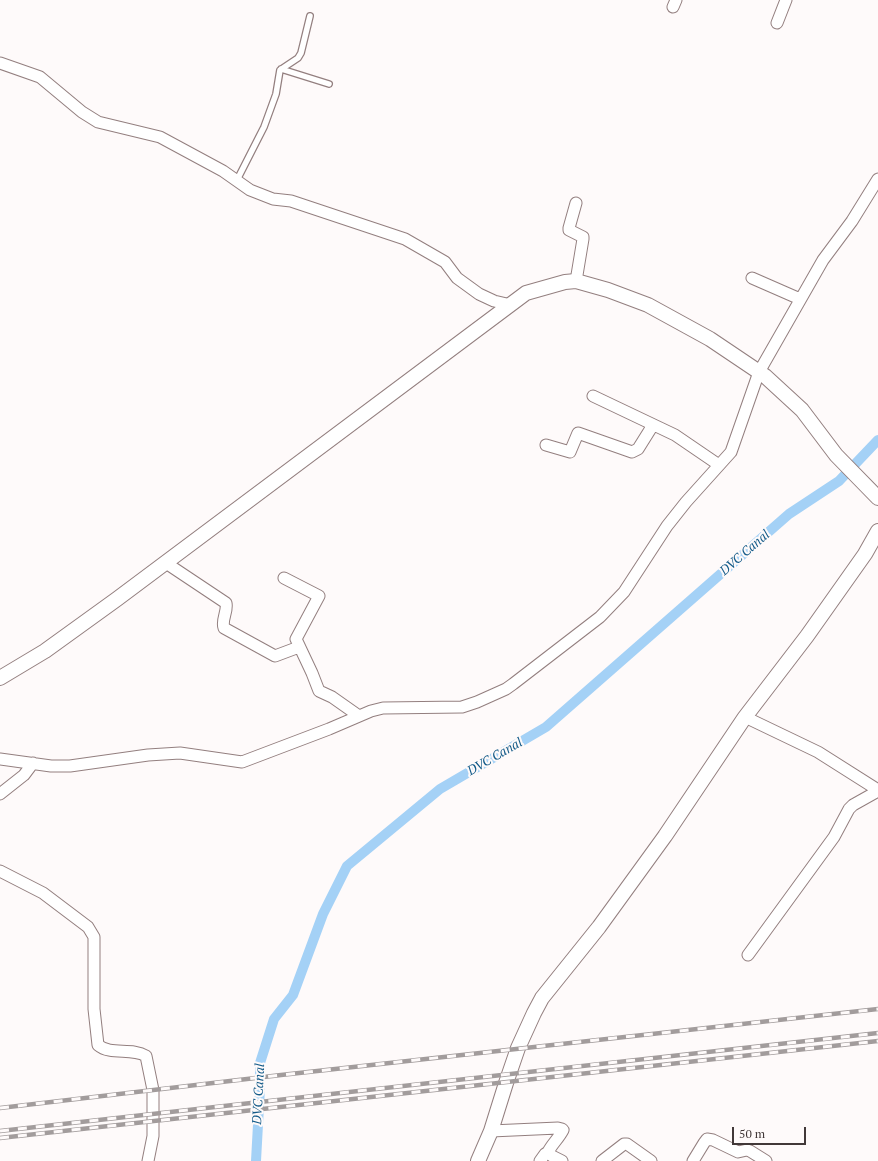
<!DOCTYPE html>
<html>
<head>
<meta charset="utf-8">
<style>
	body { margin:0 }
	#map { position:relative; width:878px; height:1161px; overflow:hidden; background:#fefafa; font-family:"PT Serif",serif }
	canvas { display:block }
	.scale { position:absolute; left:732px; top:1127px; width:74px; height:18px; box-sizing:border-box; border:2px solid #413838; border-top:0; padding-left:5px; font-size:12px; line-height:14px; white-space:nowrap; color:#413838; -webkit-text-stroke:3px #fefafa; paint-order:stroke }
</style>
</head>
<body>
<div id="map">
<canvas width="878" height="1161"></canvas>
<div class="scale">50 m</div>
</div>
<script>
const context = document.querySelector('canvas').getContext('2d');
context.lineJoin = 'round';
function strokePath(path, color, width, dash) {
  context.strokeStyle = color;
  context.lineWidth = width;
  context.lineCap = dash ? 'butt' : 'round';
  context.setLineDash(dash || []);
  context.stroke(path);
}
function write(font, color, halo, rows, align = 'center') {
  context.font = font + ' "PT Serif",serif';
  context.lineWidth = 4;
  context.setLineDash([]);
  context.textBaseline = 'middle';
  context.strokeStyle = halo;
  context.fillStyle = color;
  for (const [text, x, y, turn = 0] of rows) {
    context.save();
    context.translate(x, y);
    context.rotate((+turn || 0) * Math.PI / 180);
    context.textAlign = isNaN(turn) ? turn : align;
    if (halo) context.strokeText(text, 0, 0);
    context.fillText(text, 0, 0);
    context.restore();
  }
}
strokePath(new Path2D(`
	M256,1161L260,1088V1063L274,1019L293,995L323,914L347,866L440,789L546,727L789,514L839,481L878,440`), '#a4d1f6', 10);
const service = new Path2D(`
	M281,69L329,84
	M237,180L264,127L276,94L280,70L298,58L301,53L310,16`);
const minor = new Path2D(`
	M673,7L676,0
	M777,23L786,0
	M0,63L40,77L82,112L98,122L160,137L223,171L250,190L273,199L291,201L405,239L445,262L457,278L479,294L494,301L511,305
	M576,203L569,228V230L583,237V239L576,281
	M752,278L800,299
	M593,396L675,435L719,465
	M546,445L570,452L578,433L632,452L638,449L653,425
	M166,563L226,603C228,611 221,620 224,628L275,656L299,647
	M284,578L319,596L296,639L312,673L319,691L332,697L359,716
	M745,717L818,752L878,790
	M0,759L51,766H70L148,755L180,753L242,762L329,729L371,711L383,708L462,707L477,702L506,689L513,684L600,617L624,592L667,526L686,502L731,452L759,372L823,260L852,221L878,179
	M0,794L24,775L33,763
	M0,871L43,893L88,927L94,937V1009L98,1045C111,1056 131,1047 146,1056L153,1090V1136L148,1161
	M748,955L834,837L849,809L853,805L878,791
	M491,1131L558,1128L562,1129L563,1130C559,1138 552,1144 548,1152L552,1156L562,1161
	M540,1161L545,1154L548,1152
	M602,1161L624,1144H627L651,1161
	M693,1161L704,1143L707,1139L713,1140L738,1152L747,1150L750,1151L766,1161`);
const tertiary = new Path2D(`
	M0,678L45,651L117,599L526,293L565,282L576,281L608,290L648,305L710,339L765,376L802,410L836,455L878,498
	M478,1161L491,1131L506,1083L518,1048L534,1013L542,998L599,927L665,836L745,717L807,636L865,554L878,531`);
strokePath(service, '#937f7f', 8);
strokePath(minor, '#937f7f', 13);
strokePath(tertiary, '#937f7f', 16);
strokePath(service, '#fff', 5.5);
strokePath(minor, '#fff', 11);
strokePath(tertiary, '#fff', 14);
const rail = new Path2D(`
	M0,1108L281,1075L878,1009
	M0,1131L878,1033
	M0,1138L878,1041`);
strokePath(rail, '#a29c9c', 4.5);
strokePath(rail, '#fefafa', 3, [9]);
write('italic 13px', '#145b89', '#fefafa', [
	["DVC Canal",745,553,-41],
	["DVC Canal",495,757,-30],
	["DVC Canal",259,1094,-87]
]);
</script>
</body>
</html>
